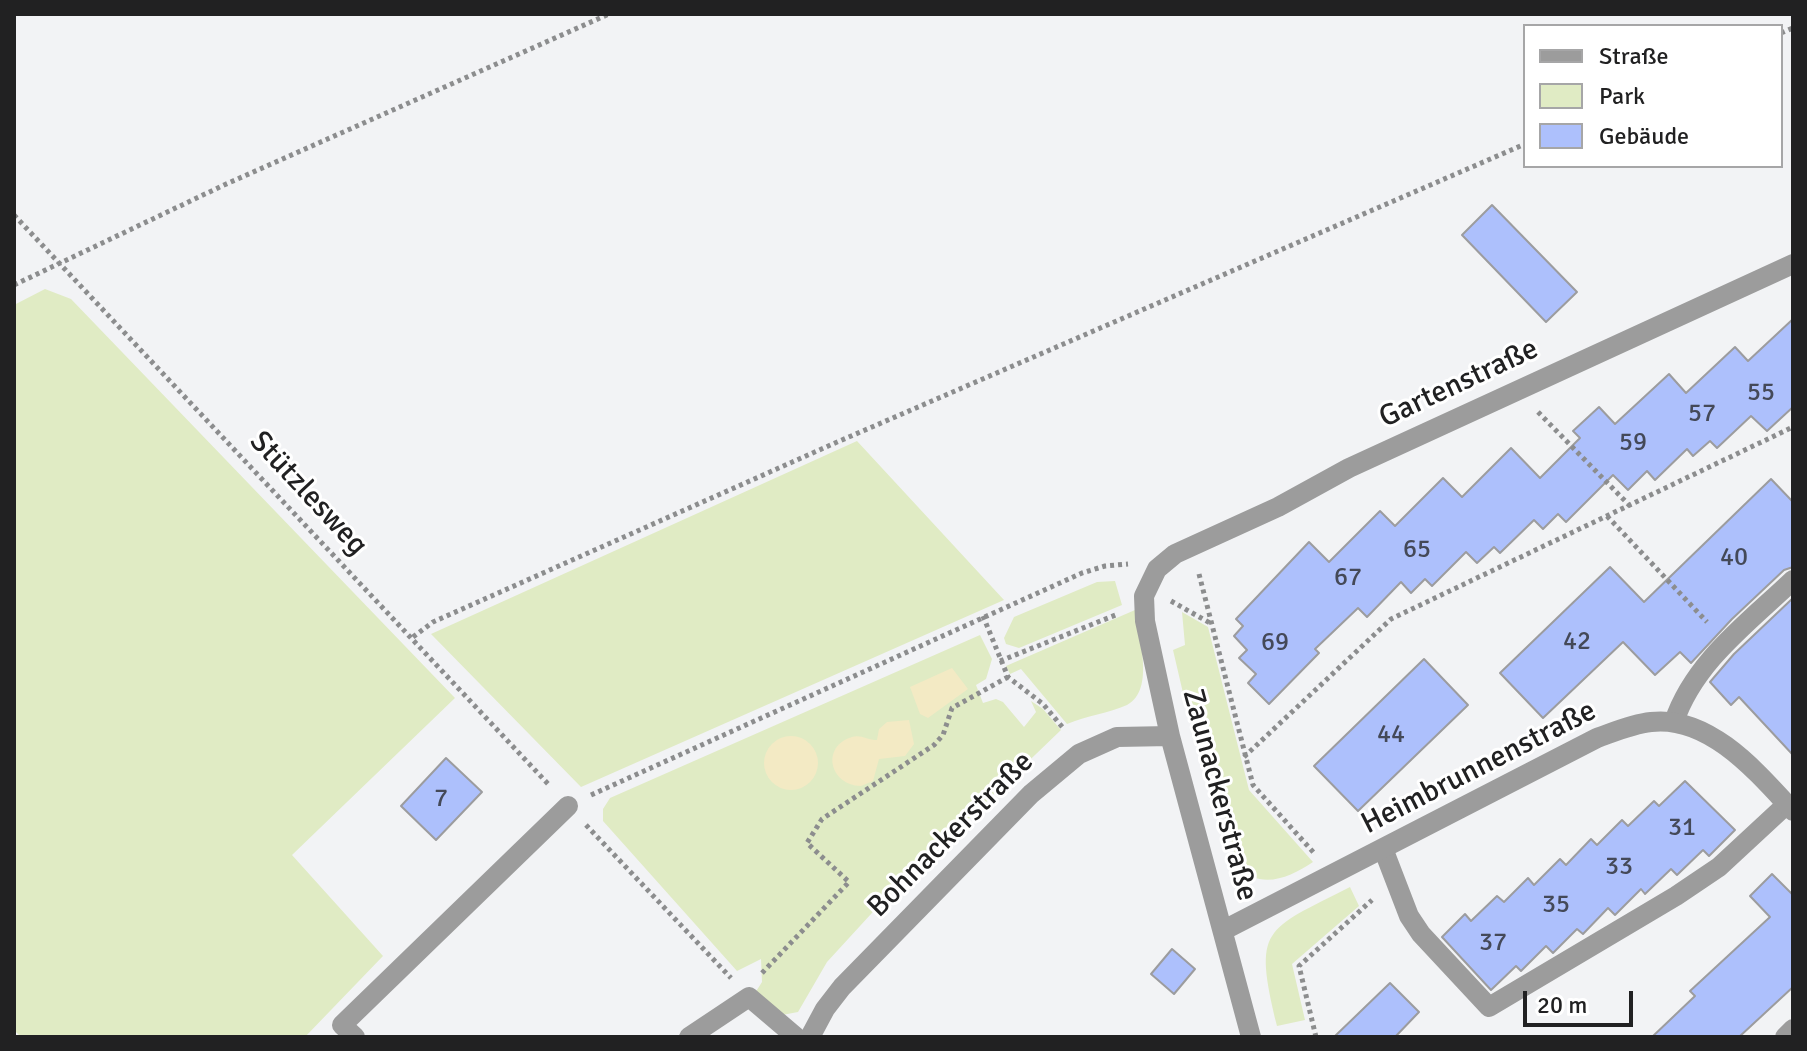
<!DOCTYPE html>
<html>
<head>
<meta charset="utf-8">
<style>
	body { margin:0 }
	#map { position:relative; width:1807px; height:1051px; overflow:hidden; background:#f2f3f5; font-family:Signika,sans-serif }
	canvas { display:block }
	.frame { position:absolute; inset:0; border:16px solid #212122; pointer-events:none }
	.legend { position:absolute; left:1523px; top:24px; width:260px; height:144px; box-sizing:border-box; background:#fff; border:2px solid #a6a6a7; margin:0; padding:10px 14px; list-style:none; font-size:24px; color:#212122 }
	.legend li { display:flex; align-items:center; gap:16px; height:40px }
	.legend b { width:40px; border:2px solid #a6a6a7 }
	.scale { position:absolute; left:1523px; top:991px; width:110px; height:36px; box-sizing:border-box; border:4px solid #212122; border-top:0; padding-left:10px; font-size:24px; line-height:28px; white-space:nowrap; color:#212122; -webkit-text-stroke:6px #fff; paint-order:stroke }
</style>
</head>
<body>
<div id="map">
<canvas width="1807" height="1051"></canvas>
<div class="frame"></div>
<ul class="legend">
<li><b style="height:10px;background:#9c9c9c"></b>Straße</li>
<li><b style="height:22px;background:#e0ebc4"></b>Park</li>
<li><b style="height:22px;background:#adc0fc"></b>Gebäude</li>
</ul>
<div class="scale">20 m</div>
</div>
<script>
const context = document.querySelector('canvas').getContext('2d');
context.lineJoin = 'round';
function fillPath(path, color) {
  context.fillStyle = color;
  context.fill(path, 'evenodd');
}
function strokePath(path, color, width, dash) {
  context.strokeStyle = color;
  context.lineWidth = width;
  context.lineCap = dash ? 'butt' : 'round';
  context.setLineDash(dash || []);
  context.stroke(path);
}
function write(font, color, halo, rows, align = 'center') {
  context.font = font + ' Signika,sans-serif';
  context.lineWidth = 6;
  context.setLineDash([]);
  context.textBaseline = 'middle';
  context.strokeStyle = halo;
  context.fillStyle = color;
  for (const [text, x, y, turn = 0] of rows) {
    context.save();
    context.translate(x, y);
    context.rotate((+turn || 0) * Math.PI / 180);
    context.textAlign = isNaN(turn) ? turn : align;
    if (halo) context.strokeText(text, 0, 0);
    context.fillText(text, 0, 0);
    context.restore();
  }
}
fillPath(new Path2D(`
	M45,289L71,299L455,698L292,855L383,956L305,1037H21L14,1030V305Z
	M857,441L1004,600L581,787L431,634Z
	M1115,581L1122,605L1019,648L1006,644L1004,638L1014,617L1097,582Z
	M1135,610C1138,635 1156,690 1127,705C1109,713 1086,716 1067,724L1021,669L1010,674L1006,666Z
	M1182,612L1208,627L1249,790L1313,862C1289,878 1259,891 1238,865L1200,721L1190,723L1173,650L1185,645Z
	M980,635L992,659L986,679L976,685L983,703L996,699L1003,702L1024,727L1036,712L1031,701L1043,709L1061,730L882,902L827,962L798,1012L782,1015L755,993L762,982L761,959L737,971L603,821V809L610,798Z
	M1350,887L1359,906L1292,964L1305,1020L1277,1026C1253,927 1264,931 1350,887Z`), '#e0ebc4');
fillPath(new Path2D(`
	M952,668L968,689L928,718L920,714L910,687Z
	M909,720L914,744L905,756L879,759L873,781L861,786C829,785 821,746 852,737C860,734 868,740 877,740L879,729L887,722Z
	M764 763a27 27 0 1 1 54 0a27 27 0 1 1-54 0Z`), '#f3eac4');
const building = new Path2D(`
	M1492,205L1577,292L1546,322L1462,235Z
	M1793,319V407L1767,431L1751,416L1717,448L1710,441L1693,456L1687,449L1655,480L1647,471L1628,490L1613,475L1566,522L1558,514L1543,529L1534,520L1500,553L1494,547L1477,563L1466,552L1432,586L1425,579L1411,593L1401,582L1367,617L1358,608L1315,649L1319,653L1269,704L1248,683L1256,674L1239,658L1247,650L1234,636L1243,626L1236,619L1309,542L1329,562L1380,511L1395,526L1443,478L1462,497L1511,448L1540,478L1580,438L1573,431L1599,407L1615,424L1669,374L1686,393L1735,347L1748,361Z
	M1771,479L1793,502V567L1784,570L1732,619L1691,663L1680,652L1655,675L1623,642L1543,718L1500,673L1610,567L1644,602Z
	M1793,598V755L1739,697L1731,705L1710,682L1734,654Z
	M1424,659L1468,705L1358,811L1314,766Z
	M446,758L482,792L436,840L401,806Z
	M1685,781L1735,830L1709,856L1703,850L1677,875L1671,869L1645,894L1641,889L1615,915L1608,908L1583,934L1577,929L1553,953L1546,946L1521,971L1516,966L1491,990L1442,937L1465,914L1471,921L1497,896L1504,902L1528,878L1534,885L1560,859L1566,865L1591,839L1597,845L1622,820L1628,826L1654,801L1659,806Z
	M1772,874L1793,895V987L1739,1037H1652L1695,996L1690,991L1770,917L1750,896Z
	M1172,949L1195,969L1174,994L1151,974Z
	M1390,983L1419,1012L1395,1037H1334Z`);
fillPath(building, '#adc0fc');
strokePath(building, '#9c9c9e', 2);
strokePath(new Path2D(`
	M1781,33L1793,28
	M14,215L550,786
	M14,285L224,185L609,14
	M1538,412L1630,506
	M1607,516L1707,622
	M1199,574L1253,785L1314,853
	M1171,601L1210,623
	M983,616L1008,677L1043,704L1064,729
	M413,637L433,622L835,443L1525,144
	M1000,661L1118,614
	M1244,757L1391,619L1793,427
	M591,795L1082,573L1105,566L1128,564
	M586,825L731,978
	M762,973L849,882L807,843L822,819L934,745L943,735L952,708L1008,677
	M1316,1037L1299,966L1372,900`), '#8c8d8e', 5, [4, 4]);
strokePath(new Path2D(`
	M1674,722C1694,662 1748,623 1793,580
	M1384,851L1409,916L1421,934L1489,1007L1676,896L1719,867L1787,804
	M355,1037L342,1025L568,806
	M689,1037L749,997L796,1037
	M1785,1037L1793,1029`), '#9c9c9c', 20);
strokePath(new Path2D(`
	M1224,930L1597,738C1614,732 1632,724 1651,722C1709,715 1757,772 1793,811
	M810,1037L825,1009L842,987L1031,794L1079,754L1117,737L1170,736
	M1251,1037L1170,736L1145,621L1144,596L1157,569L1175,554L1278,507L1349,468L1793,264`), '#9c9c9c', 20);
write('26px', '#444958', null, [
	["55",1761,393],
	["57",1702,414],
	["59",1633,443],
	["65",1417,550],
	["40",1734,558],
	["67",1348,578],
	["42",1577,642],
	["69",1275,643],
	["44",1391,735],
	["7",441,799],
	["31",1682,828],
	["33",1619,867],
	["35",1556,905],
	["37",1493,943]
]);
write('30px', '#212122', '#fff', [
	["Gartenstraße",1459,384,-25],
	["Stützlesweg",308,494,47],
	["Heimbrunnenstraße",1479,768,-27],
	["Zaunackerstraße",1219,795,75],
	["Bohnackerstraße",951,835,-45]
]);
</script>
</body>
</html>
